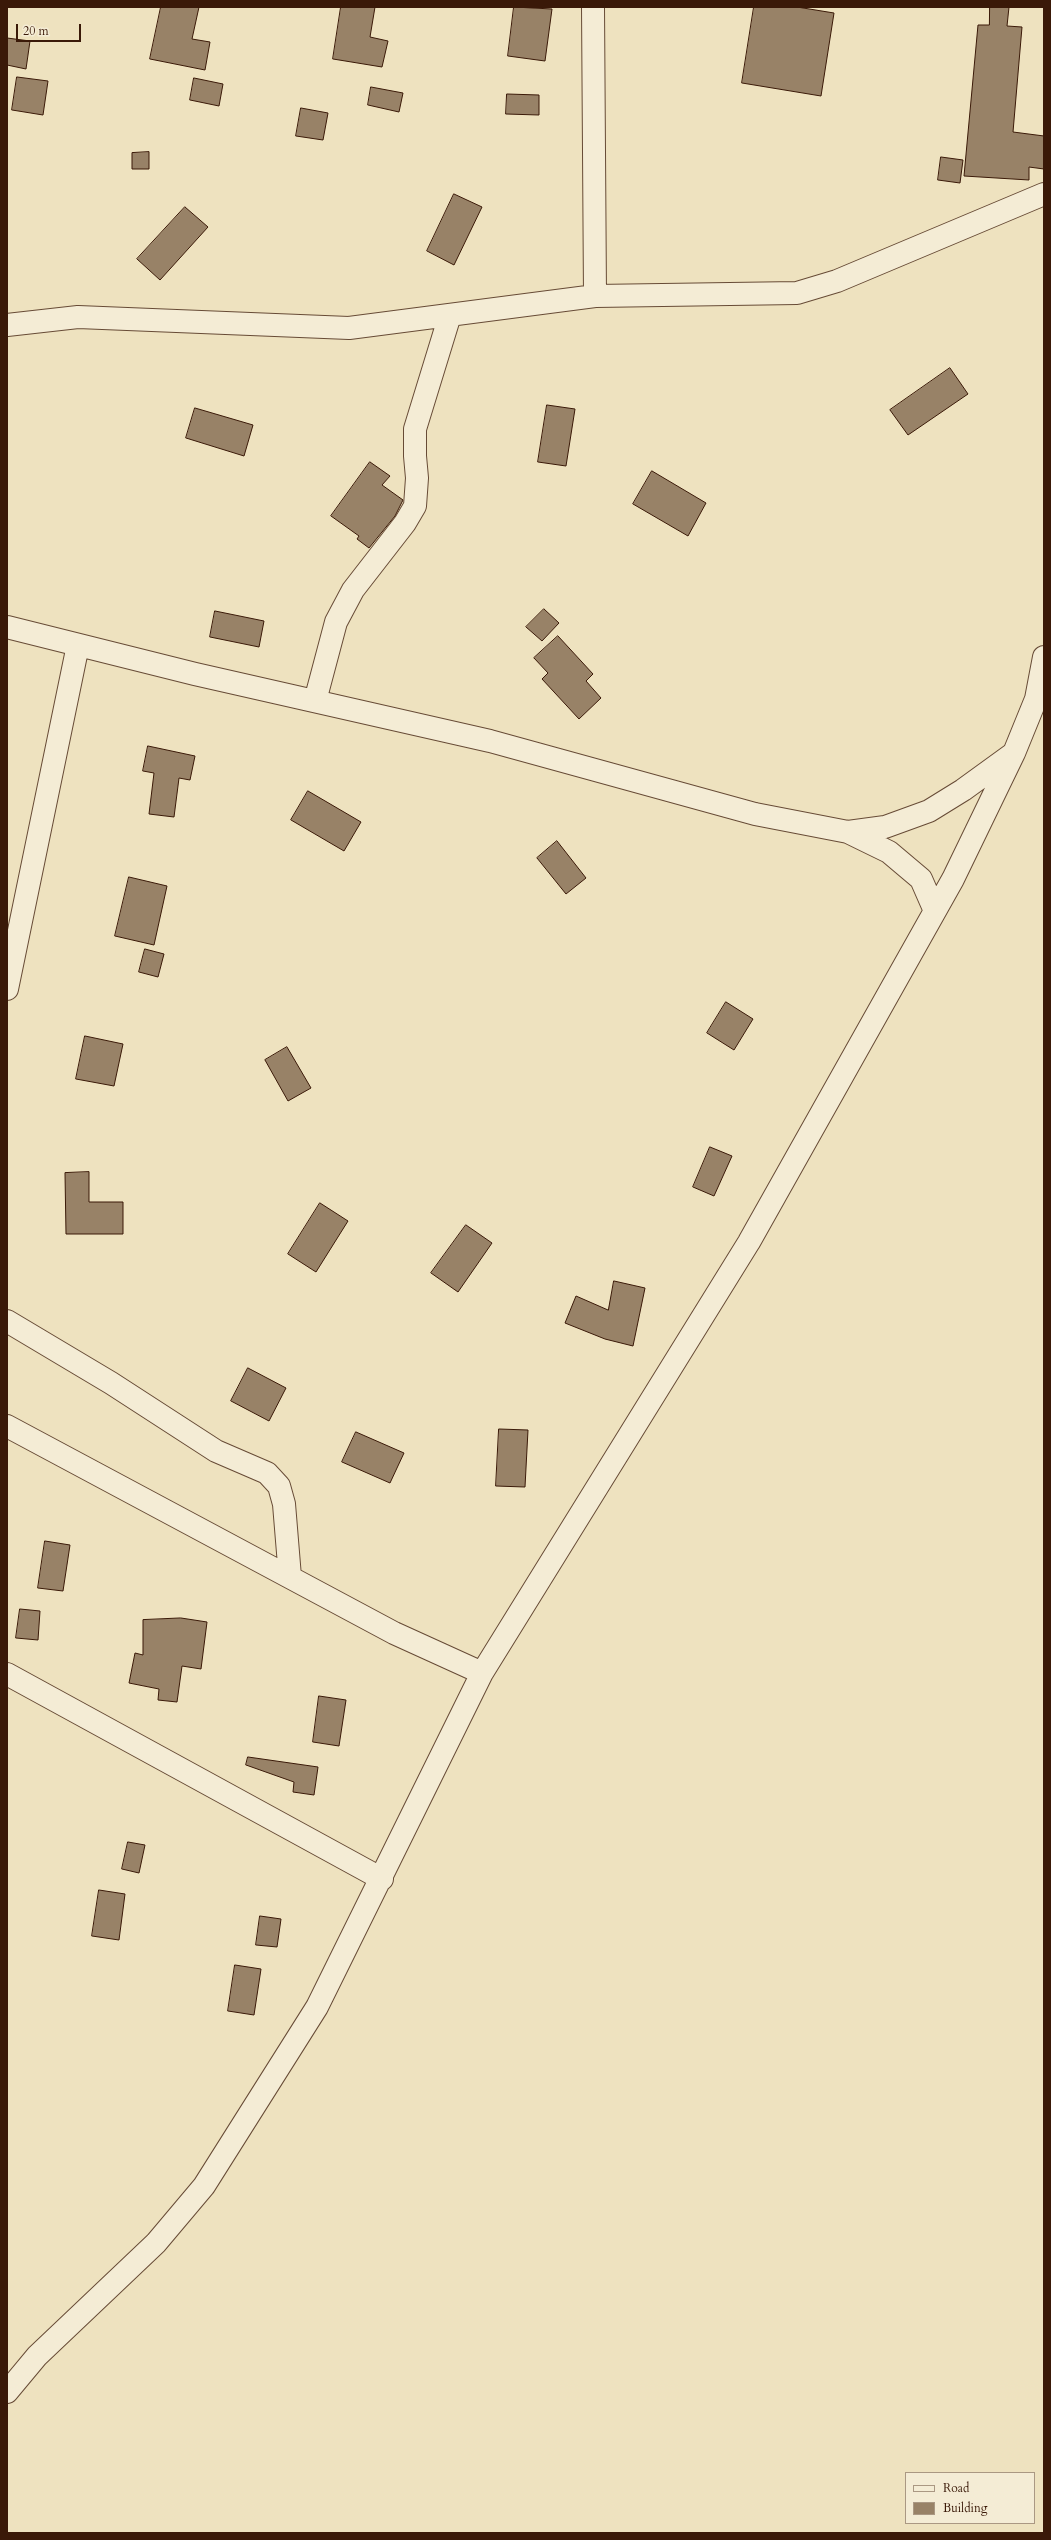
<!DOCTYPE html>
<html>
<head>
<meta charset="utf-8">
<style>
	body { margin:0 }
	#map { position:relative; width:1051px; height:2540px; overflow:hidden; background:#eee2bf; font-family:Cardo,serif }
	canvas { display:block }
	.frame { position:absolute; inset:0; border:8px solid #3a1908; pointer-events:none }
	.legend { position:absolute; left:905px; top:2472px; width:130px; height:52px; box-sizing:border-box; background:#f4ecd5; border:1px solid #aa9883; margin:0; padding:5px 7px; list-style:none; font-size:12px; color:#3a1908 }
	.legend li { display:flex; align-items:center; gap:8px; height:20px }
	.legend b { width:20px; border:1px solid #aa9883 }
	.scale { position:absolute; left:16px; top:24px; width:65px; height:18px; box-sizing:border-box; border:2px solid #3a1908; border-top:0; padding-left:5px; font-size:12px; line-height:14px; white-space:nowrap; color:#3a1908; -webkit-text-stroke:3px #f4ecd5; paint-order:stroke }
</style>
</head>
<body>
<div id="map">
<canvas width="1051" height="2540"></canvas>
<div class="frame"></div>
<ul class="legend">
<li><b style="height:5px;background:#f4ecd5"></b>Road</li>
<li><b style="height:11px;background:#988267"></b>Building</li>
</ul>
<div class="scale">20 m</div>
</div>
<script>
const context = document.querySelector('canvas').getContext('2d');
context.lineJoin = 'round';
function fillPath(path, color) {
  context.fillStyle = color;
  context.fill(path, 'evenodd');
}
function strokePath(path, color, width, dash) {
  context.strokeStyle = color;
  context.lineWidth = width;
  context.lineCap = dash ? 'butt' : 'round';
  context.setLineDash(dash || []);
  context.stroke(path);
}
const building = new Path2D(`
	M161,7H199L192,39L210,42L205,70L150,59Z
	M341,7H375L370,37L388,41L382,67L333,59Z
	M514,7L552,9L545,61L508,56Z
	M754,7H797L834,13L821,96L742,83Z
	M990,7H1009L1007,26L1022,27L1013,132L1044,136V169L1029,167V180L964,176L978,25H989Z
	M7,38L30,41L26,69L7,65Z
	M17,77L48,81L43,115L12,110Z
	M194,78L223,84L219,106L190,100Z
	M371,87L403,93L399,112L368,105Z
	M507,94L539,95V115L506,114Z
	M301,108L328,113L323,140L296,136Z
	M149,152V169H132V153Z
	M941,157L963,160L960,183L938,180Z
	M454,194L482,207L454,265L427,251Z
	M185,207L208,227L160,280L137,259Z
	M950,368L968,394L908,435L890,410Z
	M547,405L575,409L566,466L538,462Z
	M195,408L253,425L244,456L186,438Z
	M370,462L390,476L382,485L403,500L395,516L369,548L357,539L359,536L331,516Z
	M652,471L706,503L688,536L633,504Z
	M544,609L559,623L542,641L526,627Z
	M215,611L264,621L259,647L210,637Z
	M558,636L593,674L586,681L601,698L579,719L542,679L548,673L534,658Z
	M148,746L195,756L190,780L179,778L174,817L149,814L154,773L143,771Z
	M308,791L361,822L344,851L291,820Z
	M557,841L586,878L566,894L537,858Z
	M129,877L167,886L154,945L115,936Z
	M145,949L164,954L158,977L139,972Z
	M726,1002L753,1019L734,1050L707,1033Z
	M85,1036L123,1044L114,1086L76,1079Z
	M287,1047L311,1088L288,1101L265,1060Z
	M710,1147L732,1156L714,1196L693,1187Z
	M89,1172V1202H123V1234H66L65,1173Z
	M320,1203L348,1221L316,1272L288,1254Z
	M466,1225L492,1243L458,1292L431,1273Z
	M614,1281L645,1288L633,1346L605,1339L565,1323L576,1296L608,1310Z
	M248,1368L286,1388L269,1421L231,1401Z
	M499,1429L528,1430L525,1487L496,1486Z
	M356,1432L404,1453L390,1483L342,1462Z
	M45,1541L70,1545L63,1591L38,1588Z
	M20,1609L40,1611L38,1640L16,1638Z
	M181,1618L207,1622L201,1669L182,1666L177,1702L158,1700L159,1689L129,1683L135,1653L143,1655V1620Z
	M319,1696L346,1700L339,1746L313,1742Z
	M248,1757L318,1767L314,1795L293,1792L294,1782L246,1765Z
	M128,1842L145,1845L139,1873L122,1869Z
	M99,1890L125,1894L119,1940L92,1936Z
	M260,1916L281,1919L277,1947L256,1945Z
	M235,1965L261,1969L254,2015L228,2011Z`);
fillPath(building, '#988267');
strokePath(building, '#3a1908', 1);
const minor = new Path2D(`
	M593,7L595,296
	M7,325L78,317L349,328L595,296L797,293L837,281L1044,194
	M7,627L195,674L490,741L755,814L848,832L885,827L929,811L963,790L1014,753L1036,699L1044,657
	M315,701L336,622L353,590L405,523L415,506L417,478L415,456V429L450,315
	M848,832L889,852L921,879L935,911
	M7,989L78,645
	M7,1321L111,1383L216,1451L267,1473L279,1486L284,1504L290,1577
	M7,1426L394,1633L482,1673
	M7,1674L382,1879
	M7,2392L37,2356L156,2243L204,2186L317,2007L482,1673L749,1242L953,879L1014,753`);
strokePath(minor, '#674b36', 24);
strokePath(minor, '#f4ecd5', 22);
</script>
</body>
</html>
